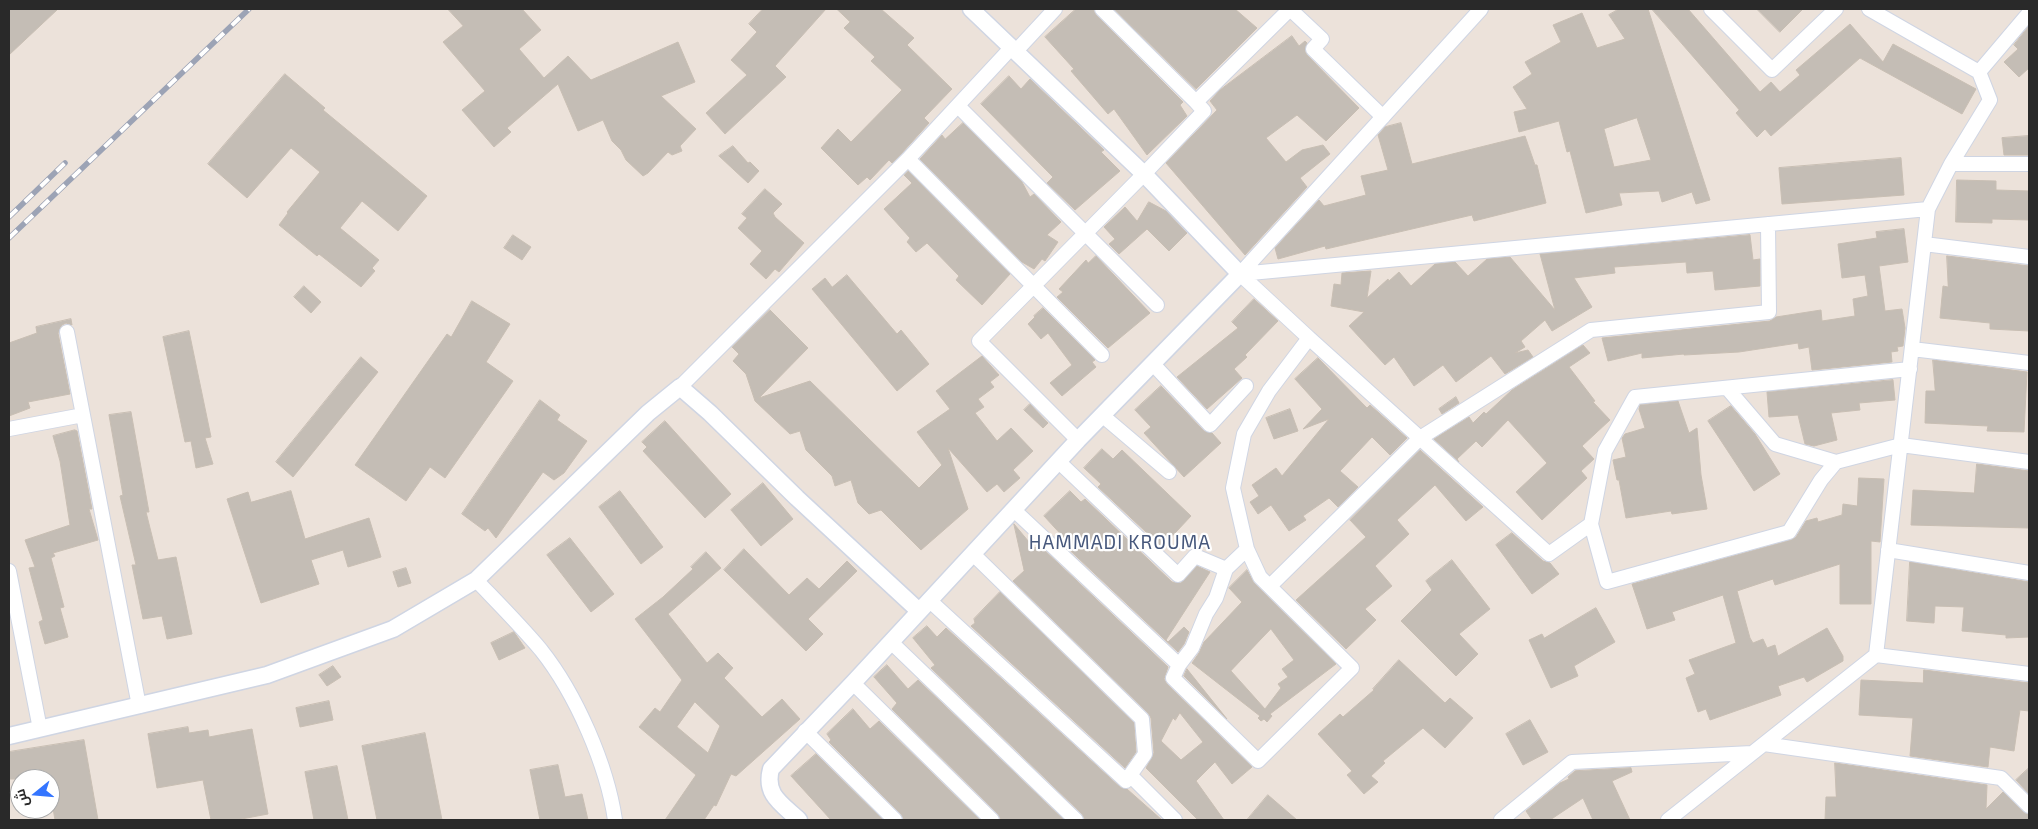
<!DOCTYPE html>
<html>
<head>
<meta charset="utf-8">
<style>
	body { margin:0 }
	#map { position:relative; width:2038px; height:829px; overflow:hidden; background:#ece2da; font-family:"Exo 2",Cairo,sans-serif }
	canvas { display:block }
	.frame { position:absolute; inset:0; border:10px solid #292929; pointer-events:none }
	.north { position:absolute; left:10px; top:769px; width:50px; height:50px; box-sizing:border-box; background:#fff; border:1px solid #a9a9a9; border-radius:50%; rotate:253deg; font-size:14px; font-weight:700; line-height:20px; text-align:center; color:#292929 }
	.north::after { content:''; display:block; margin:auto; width:18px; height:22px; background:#3475ff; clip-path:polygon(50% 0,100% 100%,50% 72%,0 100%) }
</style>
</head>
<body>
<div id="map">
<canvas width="2038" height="829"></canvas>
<div class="frame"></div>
<div class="north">ش</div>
</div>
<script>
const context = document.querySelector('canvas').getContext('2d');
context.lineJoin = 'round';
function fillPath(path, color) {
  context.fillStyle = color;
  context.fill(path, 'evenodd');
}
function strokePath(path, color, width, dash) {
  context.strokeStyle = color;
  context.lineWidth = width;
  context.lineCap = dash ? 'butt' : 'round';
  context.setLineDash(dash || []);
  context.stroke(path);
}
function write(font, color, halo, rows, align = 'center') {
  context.font = font + ' "Exo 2",sans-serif';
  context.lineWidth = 4.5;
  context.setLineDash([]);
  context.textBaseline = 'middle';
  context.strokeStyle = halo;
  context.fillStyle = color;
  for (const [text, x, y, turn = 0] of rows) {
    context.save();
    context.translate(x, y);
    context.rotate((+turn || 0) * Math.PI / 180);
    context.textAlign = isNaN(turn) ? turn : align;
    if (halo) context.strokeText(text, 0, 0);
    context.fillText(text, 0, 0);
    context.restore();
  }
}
const building = new Path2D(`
	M9,9H58L9,55Z
	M448,9H522L541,30L519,49L544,78L568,56L591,80L678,42L695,82L661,96L696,129L680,146L682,151L672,155L668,152L648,173L643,176L626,160L621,150L612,141L603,120L578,131L558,84L507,128L511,132L494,147L462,110L485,91L443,42L463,26Z
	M763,9H826L775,66L786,77L725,134L706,113L747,75L731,60L757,32L749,24Z
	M837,9H881L914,38L907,45L952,89L924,118L929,123L902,153L892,163L889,160L870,180L867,177L858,185L821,148L838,129L851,142L902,90L871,61L875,57L844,28L850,22Z
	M1076,9H1093L1096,15L1183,102L1180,105L1187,116L1147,155L1114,109L1108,114L1071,71L1074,69L1045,37Z
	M1114,9H1235L1257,28L1196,89Z
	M1619,9H1648L1710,200L1696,204L1692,192L1662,202L1659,191L1619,193L1622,205L1586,213L1570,151L1567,152L1559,121L1519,132L1514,112L1527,109L1513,87L1532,74L1525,62L1561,42L1553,25L1582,13L1597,48L1625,39L1609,15ZM1637,118L1651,160L1614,167L1604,129Z
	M1652,9H1688L1760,92L1771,82L1780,92L1800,75L1796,70L1850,24L1883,62L1893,44L1976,89L1962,114L1860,58L1771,136L1765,129L1757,137L1736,113L1739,110Z
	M1757,9H1803L1780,32Z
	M2029,26V68L2019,77L2004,62L2018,49L2014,45Z
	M1292,36L1299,46L1305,41L1307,43L1305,51L1307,55L1359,108L1326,141L1297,115L1266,138L1286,162L1302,150L1323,145L1330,154L1300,178L1307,187L1245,255L1166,163L1217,110L1210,101L1220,90Z
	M285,74L325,108L323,110L427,196L398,231L362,201L340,228L379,260L372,268L375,271L361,287L319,254L317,256L279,225L288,213L287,212L320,172L291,148L247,198L208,164Z
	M1009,76L1021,89L1030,79L1104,150L1101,152L1120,171L1075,210L1047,183L1053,177L981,104Z
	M963,123L1022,182L1030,197L1034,194L1061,222L1047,235L1058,242L1045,261L1042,259L1034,269L1022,262L920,159L942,135L945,139Z
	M1401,123L1412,164L1525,136L1535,165H1537L1546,203L1474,221L1472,215L1326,249L1325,246L1278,259L1275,248L1319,200L1324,206L1366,195L1361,176L1388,170L1378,135L1385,127Z
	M2028,136L2029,155H2004L2002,138Z
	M733,146L748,163L750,162L759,171L748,183L719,156Z
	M1901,158L1904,195L1782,204L1779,168Z
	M908,171L1010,274L982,305L956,280L959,276L927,243L916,252L907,242L910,238L884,209L912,183L904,175Z
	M1957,180L1996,181V190L2029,191V220L1992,219V223L1956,222Z
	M765,189L782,204L773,213L775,217L804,243L779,272L775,269L766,279L750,264L762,251L738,228L747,218L742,214Z
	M1149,202L1166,211L1187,233L1169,251L1147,229L1119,254L1109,244L1115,239L1104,227L1125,207L1137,221Z
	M1904,229L1908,262L1879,266L1885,311L1902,309L1905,328L1903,346L1897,347L1898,351L1891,352L1892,362L1812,370L1809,347L1799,349L1798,343L1739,352L1684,355V354L1642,358V353L1608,361L1602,338L1770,321L1776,317L1821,310L1822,321L1855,316L1853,299L1868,296L1865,275L1842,278L1838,244L1877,238L1876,232Z
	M513,235L531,247L522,260L504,248Z
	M1750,235L1753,260L1760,259V286L1715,290L1713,271L1687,273L1686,262L1614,267L1615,273L1574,278L1592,307L1552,331L1545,320L1521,341L1525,347L1515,353L1528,350L1533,357L1505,374L1491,356L1456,382L1443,365L1414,386L1394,357L1385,365L1349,326L1364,312L1331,306L1334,284L1341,285L1342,273L1371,271L1367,298L1388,279L1389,281L1399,272L1411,286L1435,264L1455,262L1468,276L1487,259L1510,257L1555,310L1540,254Z
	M1096,256L1150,313L1108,348L1057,297L1063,292L1059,289L1086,260L1088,263Z
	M1947,256L2029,266V331L1990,329V323L1940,318L1943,286L1948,287Z
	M847,275L897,334L901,330L929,364L897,391L812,289L825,278L832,287Z
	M304,286L321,302L311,313L294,297Z
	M1254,299L1278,321L1245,355L1247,357L1234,369L1242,378L1207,409L1177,377L1238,328L1232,322Z
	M472,301L510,324L486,362L513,381L445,478L430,467L406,501L355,465L447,334L451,337Z
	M1043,308L1095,360L1092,362L1096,367L1062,396L1050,383L1072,365L1048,333L1041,339L1028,324L1035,317L1034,316Z
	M770,310L808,348L759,398L810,381L919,488L942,465L917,432L950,409L936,391L982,356L999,375L990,382L994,387L978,399L984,407L975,413L997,441L1011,428L1033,451L1013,470L1020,478L1004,492L997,484L987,492L948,448L968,509L921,550L881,510L869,514L858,503L851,480L835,486L832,476L806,450L800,431L790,434L755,401L746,374L733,361L739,354L732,347Z
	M71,319L72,325L66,323L62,325L58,333L70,394L28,402L30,408L9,416V343L37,333L36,327Z
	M189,331L211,437L205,438L213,464L196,468L191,441L185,442L163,337Z
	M1583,345L1590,353L1569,367L1595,401L1593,402L1610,420L1582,446L1594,459L1581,471L1587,478L1542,520L1516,492L1547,463L1508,420L1482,447L1476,441L1457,459L1459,462L1434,439L1469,417L1473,423L1484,412L1486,414L1512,390Z
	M361,357L378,372L293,477L276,462Z
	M1318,358L1367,408L1370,405L1407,438L1390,455L1372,437L1340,471L1358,487L1338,507L1329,498L1303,516L1306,520L1289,531L1271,505L1258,514L1250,502L1259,496L1252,485L1276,468L1282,476L1329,419L1303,429L1322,409L1295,379Z
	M1933,360L2027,372L2024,432L1987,431L1988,426L1925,423L1926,391H1935Z
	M1893,380L1895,400L1859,403L1860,410L1831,413L1837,440L1814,446L1805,444L1798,415L1769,417L1767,392Z
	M1161,386L1204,431L1212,433L1221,443L1184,477L1144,433L1151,427L1135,410Z
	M1456,397L1459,403L1442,414L1439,409Z
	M540,400L560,415L557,420L587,441L564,473L554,480L543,472L496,538L488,528L485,531L462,514Z
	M1678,401L1689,433L1697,428L1701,475L1707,509L1672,514L1671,511L1626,518L1619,480H1617L1613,460L1626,457L1622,438L1625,434L1645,428L1639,409L1640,405Z
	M1030,404L1048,423L1043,428L1024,410Z
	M1731,406L1755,434L1780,474L1754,491L1708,421Z
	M1290,409L1298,431L1274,439L1266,418Z
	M131,412L149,512H146L158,560L176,557L192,634L167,639L162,616L143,619L132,565H136L120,496L123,495L109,415Z
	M665,421L731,494L705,518L643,451L647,447L642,442Z
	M75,430L77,431L92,509H89L98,540L53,553L55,556L51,558L64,607L60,608L68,637L45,644L39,622L43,620L29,568L35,567L25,540L70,525L60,461L53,436Z
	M1102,449L1113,459L1122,450L1191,516L1162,547L1098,487L1101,484L1084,468Z
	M1420,450L1483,507L1466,521L1435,485L1397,520L1409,534L1375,566L1392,586L1365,609L1376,620L1346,649L1296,600L1366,537L1350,520Z
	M1977,464L2029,471V528L1911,525L1913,490L1974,493Z
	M1859,478L1884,479L1880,542L1871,541V604H1840V564L1775,585L1773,579L1737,591L1750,638L1753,643L1763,639L1767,648L1775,645L1778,656L1827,628L1843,656V661L1807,682L1804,677L1778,686L1781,695L1710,720L1706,709L1698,712L1686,678L1695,674L1689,660L1736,643L1723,595L1672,612L1675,620L1647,629L1632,584L1791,540L1796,537L1806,521L1817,518L1818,522L1842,515L1843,504L1857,506Z
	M763,483L793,519L761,546L731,510Z
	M291,491L305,539L369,518L381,557L348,567L343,550L311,560L319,584L261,603L227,499L248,492L251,502Z
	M620,491L663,547L641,564L599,507Z
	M1070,491L1081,502L1085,499L1172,582L1181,583L1197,566L1210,572L1166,640L1168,642L1184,627L1189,632L1184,644L1178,652L1060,541L1066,540L1044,516Z
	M1014,524L1034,548L1040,546L1168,667L1164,679L1167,684L1252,767L1232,784L1215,762L1196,781L1224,820H1198L1146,768L1154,753L1151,718L1148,713L1013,581L1024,571ZM1180,713L1203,742L1181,760L1161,741L1173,718L1175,720Z
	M1512,533L1543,561L1550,563L1559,574L1532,594L1496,545Z
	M570,538L614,594L591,612L547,555Z
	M744,549L789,595L807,578L819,589L847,561L857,571L808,619L823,634L806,651L724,570Z
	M706,552L721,568L668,614L707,663L718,653L733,668L724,678L762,717L782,699L800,719L736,776L731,774L716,806L714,805L704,820H665L696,775L639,727L655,708L660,712L682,680L635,619L663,597L693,569L691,567ZM695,702L720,726L708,753L677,727Z
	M1452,560L1490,609L1459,634L1478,654L1456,676L1401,621L1432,590L1426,581Z
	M1910,562L2029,582V637L2006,638V635L1962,631L1964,607L1935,606L1934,623L1907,621Z
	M406,568L411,583L398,587L393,572Z
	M1247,570L1254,583L1336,664L1270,714L1272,716L1267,722L1264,719L1261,721L1258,718L1260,716L1192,663L1199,653L1204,642L1242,602L1229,588ZM1271,629L1294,660L1282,669L1288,677L1278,684L1281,688L1265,709L1231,671Z
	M1000,592L1134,723L1136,752L1125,768L971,626L975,623L974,619Z
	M1596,608L1615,642L1574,666L1578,676L1551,688L1529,640L1542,634L1544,638Z
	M927,626L937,637L946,628L1120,787L1127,789L1162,820H1085L1082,814L931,668L935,665L913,638Z
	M514,632L525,648L499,660L491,643Z
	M1399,660L1445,703L1450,698L1473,718L1445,748L1423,728L1383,761L1385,763L1371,776L1378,782L1364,794L1347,775L1352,771L1318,734L1340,714L1343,717L1374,690L1373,689Z
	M887,665L908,689L918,680L1064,820H1001L998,814L892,709L897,703L874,677Z
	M333,666L341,677L327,686L319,675Z
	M1187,669L1227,719L1184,676Z
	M1924,670L2029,683V711L2020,710L2014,751L1990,747L1988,767L1910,756L1913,718L1859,715L1861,680L1923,683Z
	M329,701L333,720L300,727L296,708Z
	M853,709L870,729L879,721L980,820H904L901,814L829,742L831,740L827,734Z
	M1530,720L1548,752L1523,765L1506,734Z
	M188,727L189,733L208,730L209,737L252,729L268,814L236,820H211L203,780L157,788L148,734Z
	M425,733L442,820H377L362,746Z
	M84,740L98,820H55L50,791V779H9V752Z
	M816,754L883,820H831L791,776Z
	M1835,763L1987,785L1986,809L2003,792L2023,812L2029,815V820H1825L1826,797H1836Z
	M558,765L565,797L582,794L588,820H540L530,770Z
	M337,766L348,820H314L305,772Z
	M1631,768L1632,772L1612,781L1630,820H1593L1583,798L1550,820H1532L1526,811L1560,783L1569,779L1568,777L1575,771Z
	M2029,768V794L2016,780Z
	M1268,795L1297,820H1247Z`);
fillPath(building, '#c4bdb5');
strokePath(building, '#c8beb3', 1);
const minor = new Path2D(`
	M1102,9L1196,102L1290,9
	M1290,9L1322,39L1313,49L1383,117
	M1711,9L1772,70L1836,9
	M1012,47L908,159L1102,355
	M1016,51L1055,9
	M1979,72L2029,13
	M958,106L1157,305
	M1951,164H2029
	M1924,244L2029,257
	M1240,274L1928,209L1951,164L1990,100L1979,72L1869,9
	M1240,274L1481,9
	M67,332L139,706
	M1912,349L2029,363
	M1153,364L1210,425L1246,386
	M1910,369L1635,397L1605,451L1591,524L1607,582L1789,532L1821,480L1836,462L1901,445L2029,462
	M680,387L908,159
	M1727,388L1775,444L1836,462
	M1103,416L1169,472
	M9,429L83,415
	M1078,440L979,341L1144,174L1204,111L1196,102
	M1059,462L1178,575L1195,556L1226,569
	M1014,510L1179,665L1173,678L1258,761L1352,668L1260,577L1247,549L1233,488L1244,434L1269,391L1309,338L1240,274
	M1591,524L1549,554L1420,438L1591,330L1769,312L1768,224
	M1888,550L2029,573
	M9,571L40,729
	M476,580C498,603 521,626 541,650C576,694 607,765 615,820
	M1270,586L1420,438L1309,338
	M929,600L1126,781L1145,754L1142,719L973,554
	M891,642L1076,820
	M1876,655L2029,674
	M1179,665L1192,648L1206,614L1216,598L1226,569L1247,549
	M853,683L992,820
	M805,731L895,820
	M1764,744L2001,778L2029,806
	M1130,775L1175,820
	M1501,820L1572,762L1752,753
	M1668,820L1876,655L1928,209`);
const tertiary = new Path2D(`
	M9,736L267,675L393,629L476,580L648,413L680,387L710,413L797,498L919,611
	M799,820C782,804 764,795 771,769L853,683L1078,440L1240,274L1144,174L971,9`);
strokePath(minor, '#cfd5e3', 16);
strokePath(tertiary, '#cfd5e3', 19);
strokePath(minor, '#fff', 14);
strokePath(tertiary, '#fff', 16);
const rail = new Path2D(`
	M9,217L65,163
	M9,238L249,9`);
strokePath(rail, '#9ca3b5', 5.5);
strokePath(rail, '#fff', 4, [11]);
context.letterSpacing = '1px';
write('19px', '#47587c', '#fff', [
	["HAMMADI KROUMA",1120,543]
]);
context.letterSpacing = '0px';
</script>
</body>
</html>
